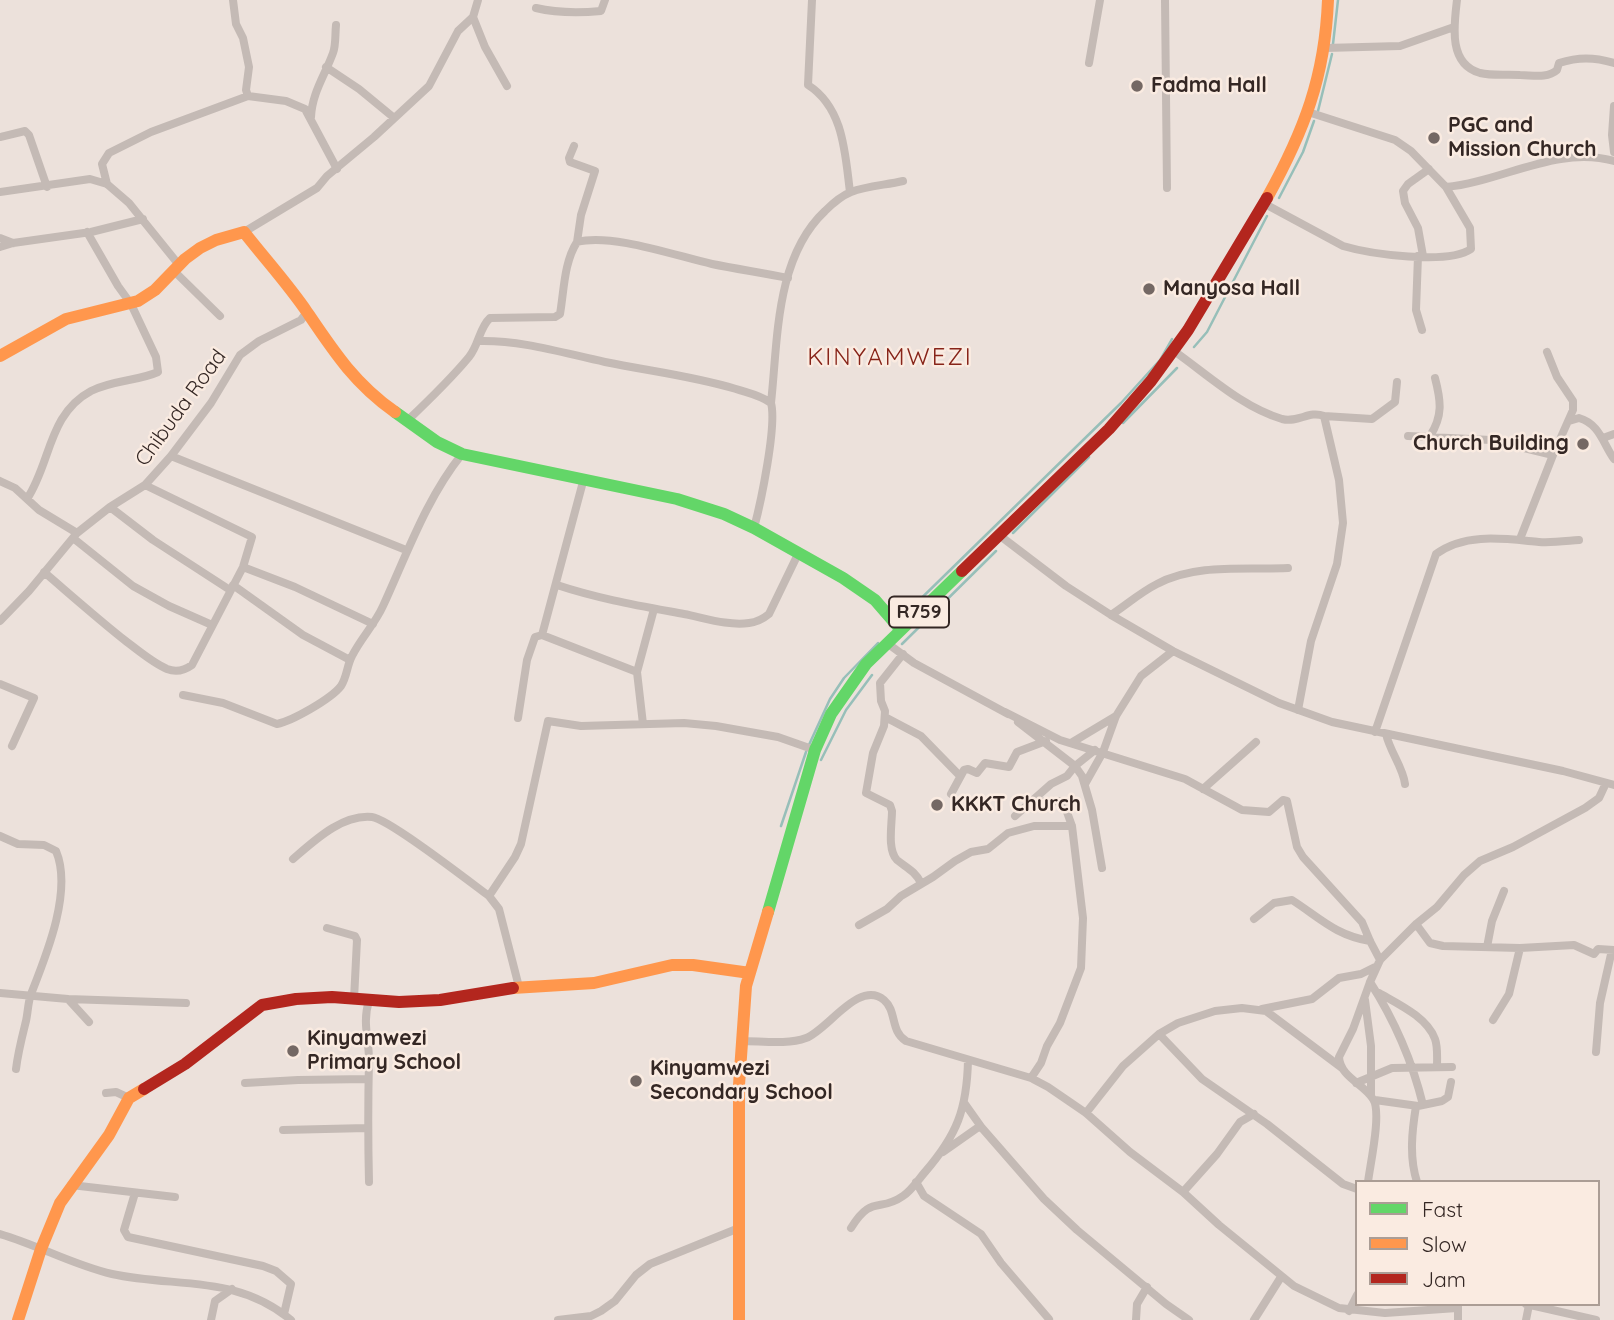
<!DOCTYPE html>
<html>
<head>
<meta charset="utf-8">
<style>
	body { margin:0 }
	#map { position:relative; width:1614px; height:1320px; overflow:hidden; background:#ece1db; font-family:Quicksand,sans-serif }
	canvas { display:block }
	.legend { position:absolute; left:1355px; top:1180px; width:245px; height:126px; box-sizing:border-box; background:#faebe1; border:2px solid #ab9d95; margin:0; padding:9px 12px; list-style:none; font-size:21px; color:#342724 }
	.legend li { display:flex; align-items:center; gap:14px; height:35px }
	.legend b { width:35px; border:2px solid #ab9d95 }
</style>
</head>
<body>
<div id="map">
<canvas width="1614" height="1320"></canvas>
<ul class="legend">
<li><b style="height:9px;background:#63d668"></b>Fast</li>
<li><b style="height:9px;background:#ff974d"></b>Slow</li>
<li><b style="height:9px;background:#b3261e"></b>Jam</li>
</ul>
</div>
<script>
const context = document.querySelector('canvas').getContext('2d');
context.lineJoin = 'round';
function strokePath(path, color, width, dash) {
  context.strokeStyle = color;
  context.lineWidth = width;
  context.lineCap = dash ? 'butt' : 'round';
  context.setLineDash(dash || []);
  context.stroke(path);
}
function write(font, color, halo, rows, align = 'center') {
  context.font = font + ' Quicksand,sans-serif';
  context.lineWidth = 5;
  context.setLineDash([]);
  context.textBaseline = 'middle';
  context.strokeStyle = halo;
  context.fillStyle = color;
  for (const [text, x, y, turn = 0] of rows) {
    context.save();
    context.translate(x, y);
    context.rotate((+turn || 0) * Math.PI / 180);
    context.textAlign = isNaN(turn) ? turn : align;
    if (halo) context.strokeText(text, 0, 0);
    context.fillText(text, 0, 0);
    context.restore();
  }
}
strokePath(new Path2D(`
	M1333,44L1338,0
	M1318,111L1332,54
	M1279,198L1303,152L1314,121
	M1194,347L1207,332L1267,216
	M1123,423L1177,368
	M1013,533L1089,457
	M898,621L1121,403L1160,360L1172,339
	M902,644L996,551
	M808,747L830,699L844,678L878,643
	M821,760L846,710L872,675
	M781,826L806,752`), '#97bfb9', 2.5);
strokePath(new Path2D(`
	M233,0L236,24L243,38L249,67L246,90L248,96L286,101L305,109L337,169
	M812,0L808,85C844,108 845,154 850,192
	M1165,0L1167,188
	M1457,0C1454,25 1448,64 1480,73C1493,76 1507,74 1520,75C1532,75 1547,79 1557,70L1559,63C1578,57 1594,57 1614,63
	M536,8C557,13 579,13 601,11L605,0
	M473,17L485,47L507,86
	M1325,48L1400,46L1454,27
	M1089,63L1100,0
	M326,67L359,89L393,117
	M1614,106L1612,135L1614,152
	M1308,112L1395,140L1411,151L1446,187C1501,182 1557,145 1614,161
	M311,117C312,93 325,75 333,53C336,45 335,35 336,25
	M0,137L25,131L29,135L47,187
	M574,146L569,158L570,162L595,171L581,215L577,242
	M107,184L102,164L109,153L151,132L248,96
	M0,192L90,179L107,184L129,203L179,265
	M1265,204L1343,246C1370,254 1448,265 1471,249L1470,228L1446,187
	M244,232L317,188L327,176L374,137L429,86L458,31L473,17L478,0
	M0,238L13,243
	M0,247L13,243L91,232L143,219
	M1418,256L1416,310L1422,330
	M1423,256L1418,228L1405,203L1403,191L1408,184L1429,169
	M174,271L220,316
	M479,341C522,340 563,353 605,362C649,371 693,376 736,389C748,393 760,395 771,403C777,425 761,502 754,528
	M1174,351C1208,375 1242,407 1282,419C1299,423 1309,410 1324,416L1339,480L1343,523L1337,564L1311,641L1298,710
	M771,403C778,340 775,258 825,211C832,204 841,196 851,192C867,186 886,185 903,181
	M1324,416L1372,419L1395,402L1397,382
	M407,421C428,401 450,380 469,357C479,345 479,328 490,318L555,317L560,314C564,291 564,262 577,242C612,233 676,256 712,264C737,269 763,273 788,278
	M1569,421L1579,418C1600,424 1603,444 1614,459
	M1408,436L1491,440L1553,455
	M1430,436C1443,416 1441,401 1435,378
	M1603,438L1614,434
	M171,456L406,550
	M0,481L15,488L39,510L77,533
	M27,499C51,463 48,414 91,391C113,380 138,381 158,372L156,357L131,304L118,286L87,232
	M110,507L153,540L230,590
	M999,535L1066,586L1111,615L1173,651L1279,703L1332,722L1563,771L1614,785
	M73,538L133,586L169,606L212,625
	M1520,539L1553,455L1573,410V401L1557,377L1547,352
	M243,567L295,587L373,624
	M44,572C72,596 99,620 127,642C139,651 153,663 167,669C177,673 185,670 192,665L243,567L252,537L145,485
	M233,585L303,635L350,660
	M557,585C599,599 641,606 684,614C705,618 728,626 749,623C757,622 763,619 769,614L799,552
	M1111,615C1126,605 1141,592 1157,584C1195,563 1247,570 1288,568
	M0,621L29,591L77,533L110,507L145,485L171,456L211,403L240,355L259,341L301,320L307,312
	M542,635L584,478
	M887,643L914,663L1008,714
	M903,654L880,683L881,701L885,711L884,726L873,753L866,793L890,805L892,811C892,824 887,850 897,860C907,868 915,871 921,883
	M0,684L34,698L12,746
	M183,695L223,703L277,724C292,721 331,699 341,686C347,677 347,665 352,656C361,638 375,624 383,606C407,554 426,499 462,454
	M1005,712L1060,740L1185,779L1242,810L1269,812L1283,800L1287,801L1297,847L1303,857L1362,922L1370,941L1380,960
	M885,717L921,736L960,776
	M518,718L527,660L535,637L542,635L637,672
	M1018,722L1075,766L1082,776L1092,810L1102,868
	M643,724L637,672L654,609
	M1375,732L1436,554C1466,532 1506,539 1539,542C1552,543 1566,541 1579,540
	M1386,734C1390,752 1403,767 1405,784
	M1071,743L1116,716
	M1085,784L1103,752L1116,716L1141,676L1173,651
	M1203,789L1256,742
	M951,794L964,770L968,769L977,773L985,763L1009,767L1017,752L1046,741
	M1015,816L1051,784L1067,776L1075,766L1095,750
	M0,836L18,844L44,845L56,851C73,891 46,956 31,994C28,1002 28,1012 26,1021C22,1037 18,1052 16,1069
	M293,859C314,841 342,814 372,817C389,819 470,882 489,896L499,909L519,987
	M489,896L515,857L521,844L548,721L581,726L684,723L716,726L778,737L815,750
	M1254,919L1274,903L1292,900C1320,918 1335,935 1370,941
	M1416,924L1430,943L1443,946L1520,948L1574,945L1594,954L1598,949L1614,950
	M859,925L887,909L901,896L933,877L955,861L971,852L988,849L1008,833L1034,826H1072
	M327,928L355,936L357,940L354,999
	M1487,947L1492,921L1504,891
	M1370,982C1395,1021 1412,1060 1423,1105
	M0,993L68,999L89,1022
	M1379,993C1398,1004 1427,1017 1435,1039C1438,1047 1437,1058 1437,1067
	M68,999L186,1003
	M1365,1000L1371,1046V1096
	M369,1001C362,1022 369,1039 369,1060C368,1101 368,1141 369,1182
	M1262,1009L1312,999L1339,978L1361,974L1377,966
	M1493,1020L1509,994L1520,948
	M1159,1034L1202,1079L1267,1124L1343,1184L1357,1189
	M741,1041C762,1041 787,1045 806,1038C828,1030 859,979 884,1000C897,1011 890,1031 906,1041L1031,1078L1048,1087L1086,1113L1130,1152L1183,1192L1219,1225L1294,1286L1339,1308L1385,1313L1457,1308
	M1596,1052L1600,1003L1612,950
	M1031,1078L1041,1063L1047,1046L1060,1023L1081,968L1083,918L1072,826L1063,801L1032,802
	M245,1083L298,1080L368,1079
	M1356,1083L1392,1068L1452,1067
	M106,1093L116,1092L129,1098
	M1375,1100L1418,1106L1442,1101L1448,1097L1451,1082
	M965,1104L982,1128L1044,1199L1077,1230L1166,1304L1189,1320
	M1416,1106C1412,1131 1409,1157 1417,1182
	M1086,1113L1123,1066L1159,1034L1178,1023L1215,1011L1242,1008L1266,1011L1342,1068
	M283,1130L367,1128
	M943,1152L980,1126
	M916,1182L924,1196L981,1234L1001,1263L1049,1319
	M1368,1182C1370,1165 1382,1112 1373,1099C1364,1084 1340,1077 1339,1057L1353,1029L1370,982L1380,960L1416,924L1437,907L1464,875L1480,861L1513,847L1585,808L1599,798L1606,783
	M71,1185L175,1197
	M1183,1192L1217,1154L1240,1122L1254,1114
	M135,1193L124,1230L128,1237L263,1266L276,1271L291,1284L284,1314
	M851,1228C872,1194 879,1213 903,1196C912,1190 918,1180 925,1172C957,1135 967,1109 968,1060
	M0,1234C38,1245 73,1265 112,1274C176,1288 236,1274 291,1320
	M1526,1304L1596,1320
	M1349,1311L1357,1295
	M211,1320L215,1301L232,1289
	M558,1320L591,1316L601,1311L615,1301L636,1275L650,1264L739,1228
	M1136,1320L1137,1304L1147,1287
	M1254,1320L1281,1277
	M1458,1320V1304
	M1526,1320L1529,1305`), '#c4bab5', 8);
strokePath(new Path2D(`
	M395,412L437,442L462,454L677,499L724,514L754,528L843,578L875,600L901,630
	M768,912L815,750L831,714L866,664L962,571`), '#63d668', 12);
strokePath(new Path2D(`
	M1267,198C1304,131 1325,77 1328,0
	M0,356L66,319L138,301L155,290L185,259L200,248L216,240L244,232C265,259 288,284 307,312C334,352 355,384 395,412
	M513,988L594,983L672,965H693L750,973
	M18,1320L41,1249L60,1203L109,1135L129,1098L144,1089
	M739,1320V1085L746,986L768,912`), '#ff974d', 12);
strokePath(new Path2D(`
	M962,571L1109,429L1151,381L1188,330L1267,198
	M144,1089L185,1064L262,1005L296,999L332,997L399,1002L440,1000L513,988`), '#b3261e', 12);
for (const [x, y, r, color] of [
	[1137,86,7,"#746864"],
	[1434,138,7,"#746864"],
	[1149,289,7,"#746864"],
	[1583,444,7,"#746864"],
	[937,805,7,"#746864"],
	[293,1051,7,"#746864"],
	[636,1081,7,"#746864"]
]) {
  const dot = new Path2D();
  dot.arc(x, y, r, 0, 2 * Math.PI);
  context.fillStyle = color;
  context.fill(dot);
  strokePath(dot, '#faebe1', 2.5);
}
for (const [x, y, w] of [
	[919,612,60]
]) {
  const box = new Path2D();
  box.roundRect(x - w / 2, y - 15.5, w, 31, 5);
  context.fillStyle = '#faebe1';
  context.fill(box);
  strokePath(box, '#342724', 2);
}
write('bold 19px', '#342724', null, [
	["R759",919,612]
]);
write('bold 21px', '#342724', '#faebe1', [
	["Fadma Hall",1151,86],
	["PGC and",1448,126],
	["Mission Church",1448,150],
	["Manyosa Hall",1163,289],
	["Church Building",1569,444,"right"],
	["KKKT Church",951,805],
	["Kinyamwezi",307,1039],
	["Primary School",307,1063],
	["Kinyamwezi",650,1069],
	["Secondary School",650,1093]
], 'left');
write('21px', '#342724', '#faebe1', [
	["Chibuda Road",181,408,-54]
]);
context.letterSpacing = '2px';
write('24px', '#872419', '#faebe1', [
	["KINYAMWEZI",890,358]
]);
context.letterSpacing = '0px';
</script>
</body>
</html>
